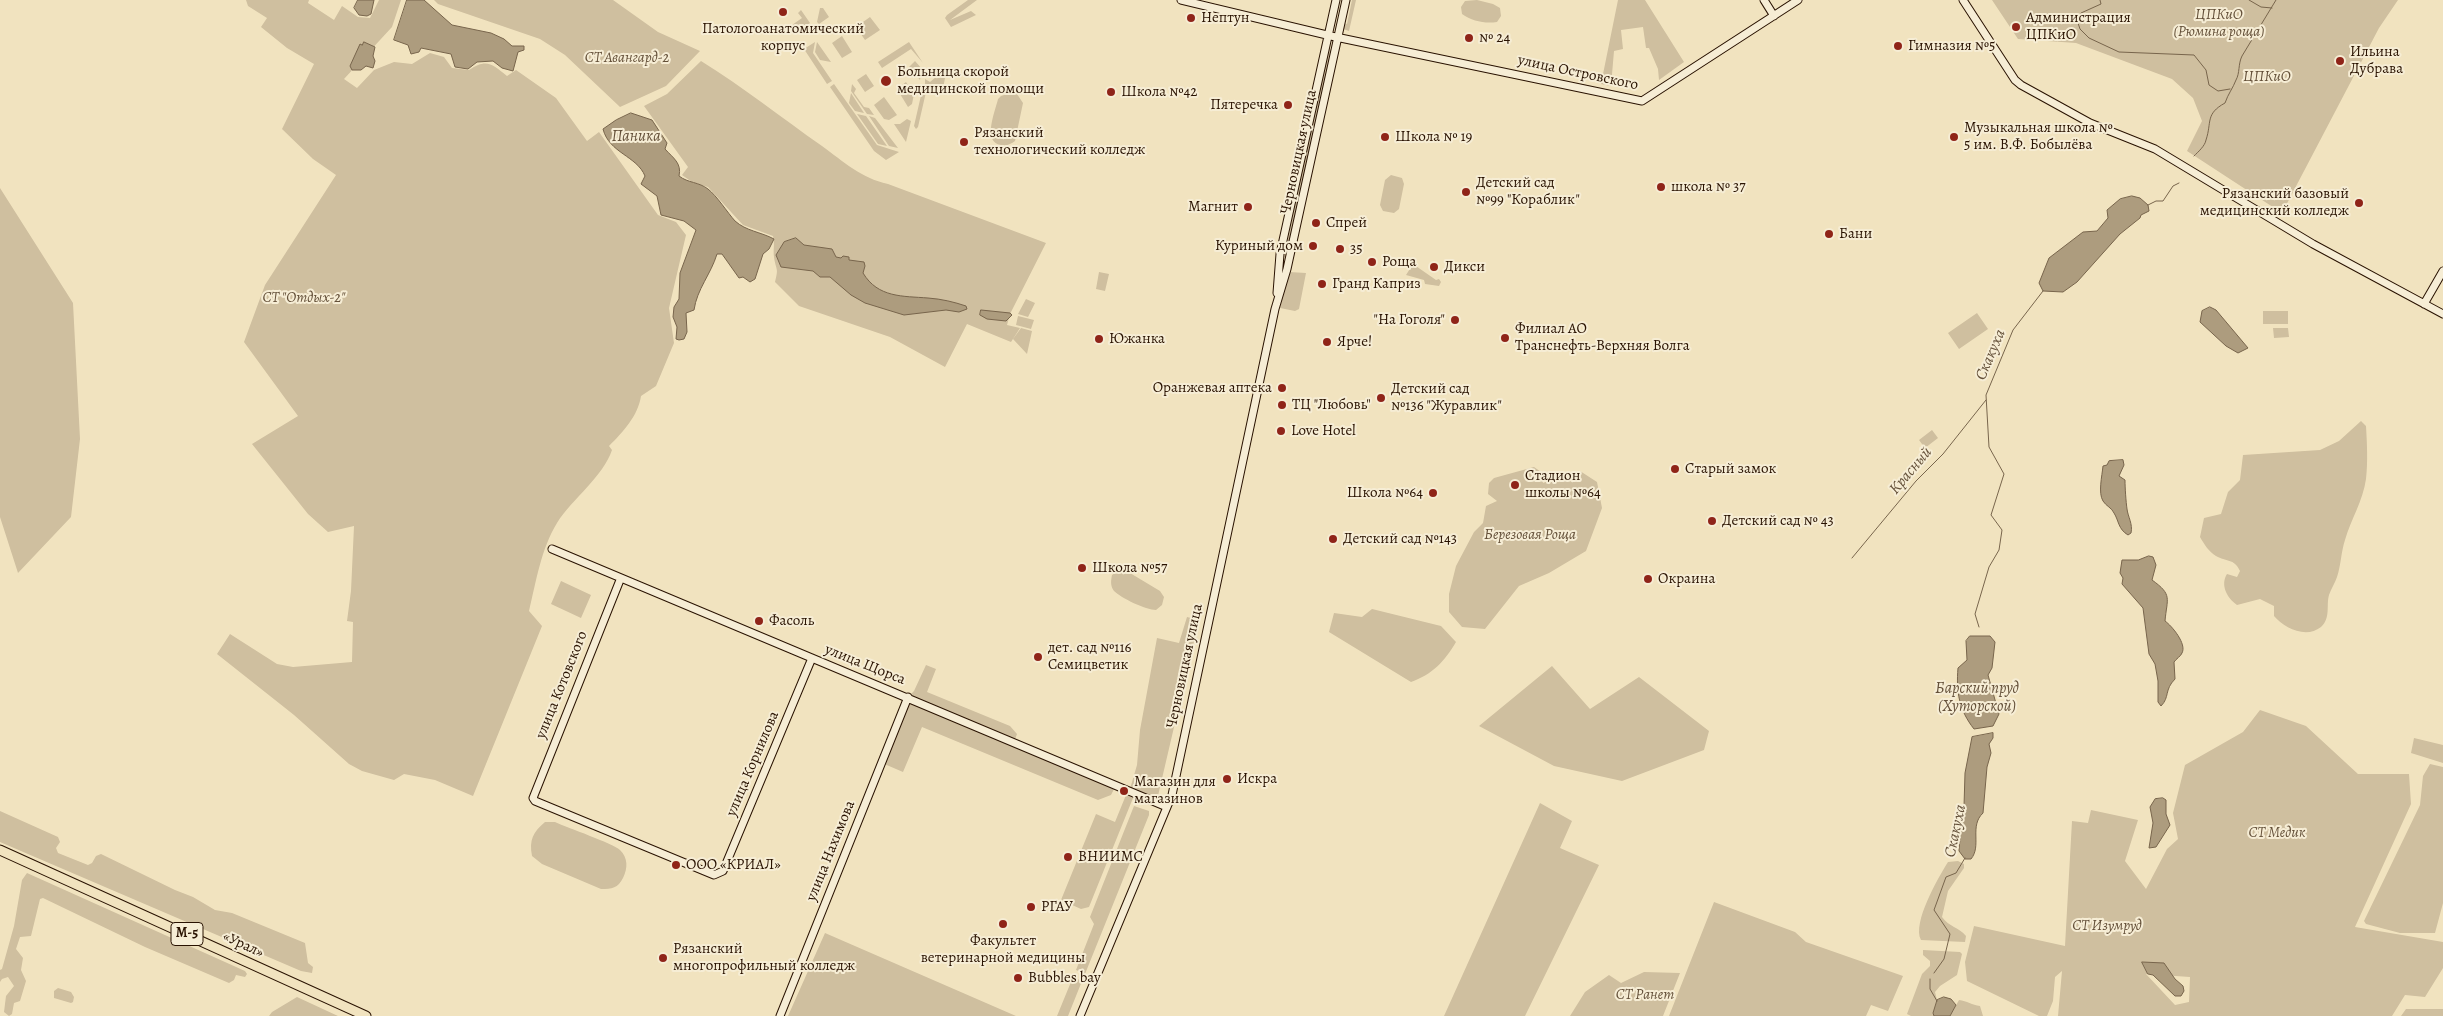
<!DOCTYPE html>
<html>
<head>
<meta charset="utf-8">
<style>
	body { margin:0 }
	canvas { display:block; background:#f1e3bf }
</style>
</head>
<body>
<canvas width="2443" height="1016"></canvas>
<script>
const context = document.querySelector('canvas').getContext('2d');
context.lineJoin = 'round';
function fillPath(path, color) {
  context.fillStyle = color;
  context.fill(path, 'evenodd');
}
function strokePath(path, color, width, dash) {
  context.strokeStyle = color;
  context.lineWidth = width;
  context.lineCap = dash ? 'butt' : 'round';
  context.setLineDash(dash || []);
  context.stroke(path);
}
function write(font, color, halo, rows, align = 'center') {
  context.font = font + ' Alegreya,serif';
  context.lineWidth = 4;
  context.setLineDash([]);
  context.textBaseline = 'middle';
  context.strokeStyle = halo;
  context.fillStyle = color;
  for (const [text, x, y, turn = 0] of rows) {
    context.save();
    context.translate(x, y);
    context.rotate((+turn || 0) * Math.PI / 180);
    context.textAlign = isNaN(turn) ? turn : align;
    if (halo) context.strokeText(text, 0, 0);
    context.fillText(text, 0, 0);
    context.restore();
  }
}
fillPath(new Path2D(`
	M246,0H309L308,3L334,20L342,6L358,17L370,18L379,0H401L392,27L344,79L357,88L374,70L394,62L412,64L430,53L444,57L452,68L469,70C487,58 492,64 507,76L516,70L556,98L587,141L599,132L658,215L676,222L686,235L669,308L674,343L656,386L641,396C638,416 623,432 609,446L612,450C603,477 573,498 557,523C541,549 536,582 529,611L542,626L473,796L435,780L404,774L394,780L362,771L349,764L294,715L217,654L230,634L277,664L293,667L352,662L353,622L347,621L351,591L354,526L328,532L308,514L252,444L298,416L244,342L265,285L336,175L313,159L282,129L314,64L287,48L261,27L267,18L248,6Z
	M434,0H613L658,32L700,51L666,86L620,107L565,55L540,39L438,4Z
	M968,0H977L950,20L971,11L976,15L951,27L945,18L947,15Z
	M1352,0H1356L1349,31L1343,29L1344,23L1347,24Z
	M1477,0L1493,4L1500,8L1501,16L1497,22C1485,24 1472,21 1462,14L1461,7L1465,1Z
	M1618,0H1645L1684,62L1659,80L1658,69L1649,48H1646L1643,27L1621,30L1623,49L1614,51L1611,86L1601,84Z
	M1992,0H2398L2379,28L2282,213L2187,151L2202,121L2193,98L2172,79L2076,43L2018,39Z
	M820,8H823L829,17L819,24L817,22Z
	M801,10L810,23L796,32L792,25L802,18L798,13Z
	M870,17L880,30L865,40L856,27Z
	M842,36L852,52L842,58L832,43Z
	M815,42L813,53L832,81L827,84L804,49Z
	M817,42L831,62L820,60L815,52Z
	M909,42L923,63L911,49L882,68L878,62Z
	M1328,49L1332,50L1287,256L1284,257Z
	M701,61C743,87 782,118 822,146C844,162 861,178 888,184L1046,243L1010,314L1007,325L1020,328L1011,342L967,324L945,367L890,337L799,306L775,282C779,267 776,271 774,257C773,249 775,244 773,236L743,225L708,187L692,182L682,175L688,167L644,106L667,94Z
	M915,61L922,69L920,80L909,67Z
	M938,68L945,78L943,89L925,84V79L930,82L937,76L934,71Z
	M866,74L874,86L865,92L857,80Z
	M906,82L914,94L912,104L908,107L897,89Z
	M834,84L877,145L899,152L886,160L874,151L830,87Z
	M852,84L856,89L854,93L864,107L869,108L874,115L867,114L851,91Z
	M924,89L926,92L918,127L916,129L914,126L922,91Z
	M851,93L864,113L855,111L849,103Z
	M1010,93L1017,94L1023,103L1015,141C1011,144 1007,146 1001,145C982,142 995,112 998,99L1001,96Z
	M884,97L897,115L889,120L884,119L874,105Z
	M857,114L866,116L887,146L878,144Z
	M869,116L875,118L898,148L889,146Z
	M907,119L911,121L906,142L894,124H900Z
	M1391,175L1402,178L1404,184L1399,209L1394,213L1383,211L1380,205L1385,180Z
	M0,188L73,303L80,439L71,517L18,573L0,517Z
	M1413,264L1436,280L1439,279L1441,282L1439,286L1425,284L1424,280L1406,275Z
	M1099,272L1109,274L1105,291L1096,289Z
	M1289,272L1306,273L1299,309L1295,311L1280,308Z
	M1026,299L1035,303L1028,317L1018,314Z
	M2263,311H2288V324H2263Z
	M1977,313L1988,329L1959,349L1948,333Z
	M1018,316L1034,320L1031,329L1016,325Z
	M1021,328L1032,331L1027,354L1013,339Z
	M2273,328H2288L2289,337L2274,338Z
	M2361,421L2366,426C2367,443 2368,462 2366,479C2363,501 2351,519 2345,540C2341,552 2341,565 2337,577C2335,583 2331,589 2329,595C2326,605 2331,618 2321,627C2306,639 2284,628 2274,616V606L2260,599L2237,605C2227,598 2220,585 2227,574L2237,577L2240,571C2234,558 2226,562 2216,556C2209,552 2204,544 2200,537L2204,518L2221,514L2228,492L2240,480L2243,455L2320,450L2339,441Z
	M1932,430L1938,438L1925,448L1919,440Z
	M1534,467L1541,472L1543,483L1566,474L1580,471L1597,482L1602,508L1586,551L1549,573L1519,586L1485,629L1462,627L1449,612V594L1456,566L1474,532L1483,523L1486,506L1497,501L1488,494L1489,483L1494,478Z
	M1119,570H1125L1160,591L1164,597L1162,605L1156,610C1146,610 1121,598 1114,591C1110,586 1111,580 1112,575Z
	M561,581L591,595L581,618L551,604Z
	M1372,609L1441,626L1456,642C1444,662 1433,674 1411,682L1329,632L1334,613L1362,617Z
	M1187,617L1199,620L1157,800L1130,789L1137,765L1140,730L1157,638L1179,643Z
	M926,665L936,669L927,692L1010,726L1017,734L1014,742L1116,785L1111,795L1098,800L922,727L903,772L882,763L908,697L914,691Z
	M1552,666L1590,709L1639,677L1709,731L1704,750L1622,781L1554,766L1479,726Z
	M2260,710L2306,726L2358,774H2409L2411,804L2355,927L2443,942V968L2425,997L2405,995L2392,1016H2058L2062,971L2055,977L2053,1001L2047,1016H2039L1967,981L1965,962L1974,926L2065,946L2072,821L2088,823L2091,810L2138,820L2125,861L2146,889L2167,849L2178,839L2173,813L2185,765L2243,732ZM2146,974L2190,977L2189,1002L2175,1005Z
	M2414,738L2443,745V763L2411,753Z
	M2430,764L2443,767V903L2435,933H2400L2366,924L2364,921L2420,805L2423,776Z
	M1126,795L1133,798L1089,907L1081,909L1061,900L1096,814L1115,822Z
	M1540,803L1572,821L1560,848L1599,865L1525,1016H1444Z
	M1134,806L1149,811V815L1085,974L1076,970L1094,924L1090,917Z
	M0,811L58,837L60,842L56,848L58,853L88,865L92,863L96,856L101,854L175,890L193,897L215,910L232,913L305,943L308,963L313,967L312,973L301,971L0,842Z
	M545,822H555C568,828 612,843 620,850C628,858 628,868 623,878C618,888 612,889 601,889L542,864L532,856C529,840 533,832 545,822Z
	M1958,861L1964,864V868L1948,891L1942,917C1949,927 1959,927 1966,936L1965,942L1921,940C1912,923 1938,878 1948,862Z
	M27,873L245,971L247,974L245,977L236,975L234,980L229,983L145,947L43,898L40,899L31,936L20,937L16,949L23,958L21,970L26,981L20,1001L14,1003L12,1014L9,1016L4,1012L6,996L14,986L8,977L2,979L0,982V970L2,969L14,926L22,880Z
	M1714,902L1795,932L1806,942L1903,976L1888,1011L1871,1005L1866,1016H1669Z
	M825,933L1016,1016H788Z
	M1923,950L1960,952L1962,954L1957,975L1940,986L1935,992L1937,1000L1933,1013L1934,1016H1911L1907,1014L1922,974L1930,966V961L1923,955Z
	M1644,972L1680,973L1663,1016H1570L1585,992L1609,975L1621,983Z
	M1073,977L1082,981L1068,1016H1057Z
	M58,988L71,992L74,997L73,1002L71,1003L54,998V991Z
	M297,997L338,1016H269L272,1012Z
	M1959,1000C1967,1001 1972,1005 1980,1006L1983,1016H1950Z
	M2406,1009H2443V1016H2401Z`), '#cfbf9f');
const water = new Path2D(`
	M358,0H374L371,14L367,16L359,15L354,8Z
	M407,0H424L452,25L491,33L504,39L512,46H524V50L518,52L513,71L502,68L493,61L477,62L468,69L455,67L451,54L421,48L419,52L411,54L408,45L394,40Z
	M364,42L375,47L373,56L375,61L373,68L366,66L361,70H352L350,66L360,44L362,45Z
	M631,113L652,120L667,143L665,149C673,158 682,163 679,176C688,183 699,182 708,189C717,196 727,212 735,221C746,231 761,232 774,239L769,249L763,254L755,279L750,282L743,277L739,278L722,254H717C711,274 697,289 694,310L686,313L687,332L684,339L679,340L676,339L677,327L673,317L674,307L679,299L680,273L696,230L684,221L661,215L657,196L641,184L645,176C637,156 609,153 603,129L616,120Z
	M2132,196L2140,198L2148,205L2149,211L2141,215L2140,218L2120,234L2077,282L2063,292L2043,291L2039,283L2049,258L2083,232L2097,231L2108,218L2107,210L2120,199Z
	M796,238L804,245L832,249L836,257L841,258L843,256L849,257V260L864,262L865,266L863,273C878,298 903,296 928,298C942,299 954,302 966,306L967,309L959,312L946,310L904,315L865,303L851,295L830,277H820L813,271L781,267L776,255L784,242Z
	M2210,307L2216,310L2248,348L2238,353L2226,346L2200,322L2202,311Z
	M981,310L1010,313L1012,315L1006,321L987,319L980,315Z
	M2123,460L2124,465L2119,476L2125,480C2125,488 2126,502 2127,509C2128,517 2133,524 2131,533L2128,535C2118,529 2119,521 2114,513C2112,508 2106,506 2103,501C2098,493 2102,476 2103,466L2107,465L2109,461Z
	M2149,556L2153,557L2156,565L2152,580C2173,595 2167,598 2165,621C2172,626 2187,644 2182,653C2181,656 2176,659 2174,662L2175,679C2164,690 2170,697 2161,706L2158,702V681L2155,664L2149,654L2143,608L2122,584L2123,578L2120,573L2122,560H2138Z
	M1970,636H1990L1995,642L1992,668L1988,675L1999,714L1993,726L1974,729C1959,710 1956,692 1958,668L1967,660L1966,641Z
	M1993,733V738L1989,744L1991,753L1987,767L1983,813C1969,826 1982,846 1971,859H1965L1959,851L1960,838L1956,821L1964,806L1965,773L1972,737Z
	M2163,798L2166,800V814L2170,825L2156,847L2149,848L2153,823L2150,807L2155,799Z
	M2142,962L2164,963L2175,979L2183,986L2184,991L2181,996H2175L2153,975L2148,974Z
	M1944,997L1951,999L1956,1005L1950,1016H1934L1933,1013L1937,1000Z`);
fillPath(water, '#ad9c7e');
strokePath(water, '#78654c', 1);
strokePath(new Path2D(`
	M2100,0L2101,4L2081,13L2078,23L2080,29L2089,38L2119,52L2194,55L2206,70L2209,85L2218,91L2230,89
	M2249,0L2261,7L2272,8
	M2194,156C2198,152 2205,146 2206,140C2212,122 2205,114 2225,103C2228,94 2233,88 2236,80C2240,73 2238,64 2242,56L2276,0
	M2148,205L2156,201H2163L2173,186L2179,183
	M1852,558L1916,481L1943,454L1986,400
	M1979,627L1975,614L1989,567L1999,550L2002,530L1991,515L2004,474L1989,447L1986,395L2013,330L2043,291
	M1934,973L1944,959L1950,934L1934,910L1946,877L1956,873L1965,858
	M1930,979V989L1937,1001`), '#78654c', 1);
const secondary = new Path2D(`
	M1181,0L1331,36L1642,101L1798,0
	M1764,0L1774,16
	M1963,0L2015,80L2021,85L2090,123L2155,149L2313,244L2443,314
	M1277,293L1280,254L1336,0
	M2424,304L2443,271
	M552,549L1167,807
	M620,580L533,798L535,801L714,875L723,871L812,658
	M780,1016L908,697
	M1080,1016L1172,795L1275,309L1287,269L1346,0`);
const highway = new Path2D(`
	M0,850L366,1016`);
strokePath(secondary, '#291201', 9);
strokePath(highway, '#291201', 11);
strokePath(secondary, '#f6edd5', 7);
strokePath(highway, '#f1e3bf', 9);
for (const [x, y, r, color] of [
	[783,12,5,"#8f2418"],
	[1191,18,5,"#8f2418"],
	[2016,27,5,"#8f2418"],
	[1469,38,5,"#8f2418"],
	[1898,46,5,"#8f2418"],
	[2340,61,5,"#8f2418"],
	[886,81,6,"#8f2418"],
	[1111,92,5,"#8f2418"],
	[1288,105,5,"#8f2418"],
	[1385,137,5,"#8f2418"],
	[1954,137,5,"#8f2418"],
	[964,142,5,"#8f2418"],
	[1661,187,5,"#8f2418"],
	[1466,192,5,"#8f2418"],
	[2359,203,5,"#8f2418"],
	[1248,207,5,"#8f2418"],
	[1316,223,5,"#8f2418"],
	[1829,234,5,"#8f2418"],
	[1313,246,5,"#8f2418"],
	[1340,249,5,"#8f2418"],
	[1372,262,5,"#8f2418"],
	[1434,267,5,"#8f2418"],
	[1322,284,5,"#8f2418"],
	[1455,320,5,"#8f2418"],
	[1505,338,5,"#8f2418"],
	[1099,339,5,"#8f2418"],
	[1327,342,5,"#8f2418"],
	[1282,388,5,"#8f2418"],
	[1381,398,5,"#8f2418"],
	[1282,405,5,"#8f2418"],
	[1281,431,5,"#8f2418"],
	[1675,469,5,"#8f2418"],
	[1515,485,5,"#8f2418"],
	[1433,493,5,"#8f2418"],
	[1712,521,5,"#8f2418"],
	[1333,539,5,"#8f2418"],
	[1082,568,5,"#8f2418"],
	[1648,579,5,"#8f2418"],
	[759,621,5,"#8f2418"],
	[1038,657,5,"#8f2418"],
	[1227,779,5,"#8f2418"],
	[1124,791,5,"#8f2418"],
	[1068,857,5,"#8f2418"],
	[676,865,5,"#8f2418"],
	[1031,907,5,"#8f2418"],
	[1003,924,5,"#8f2418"],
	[663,958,5,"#8f2418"],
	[1018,978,5,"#8f2418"]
]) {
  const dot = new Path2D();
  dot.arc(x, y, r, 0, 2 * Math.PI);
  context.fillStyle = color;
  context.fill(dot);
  strokePath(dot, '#f6edd5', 2);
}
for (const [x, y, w] of [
	[187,934,32]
]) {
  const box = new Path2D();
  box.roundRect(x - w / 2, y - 11.5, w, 23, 4);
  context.fillStyle = '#f6edd5';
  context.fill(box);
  strokePath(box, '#291201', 1);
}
write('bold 14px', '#291201', null, [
	["М-5",187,934]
]);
write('italic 15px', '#634f38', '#f6edd5', [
	["ЦПКиО",2219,15],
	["(Рюмина роща)",2219,32],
	["СТ Авангард-2",627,58],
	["ЦПКиО",2267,77],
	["СТ \"Отдых-2\"",304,298],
	["Березовая Роща",1530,535],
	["СТ Медик",2277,833],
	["СТ Изумруд",2107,926],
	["СТ Ранет",1645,995]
]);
write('15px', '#291201', '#f6edd5', [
	["Нептун",1201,18],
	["Администрация",2026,18],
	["ЦПКиО",2026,35],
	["Патологоанатомический",783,29,"center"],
	["корпус",783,46,"center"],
	["№ 24",1479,38],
	["Гимназия №5",1908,46],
	["Ильина",2350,52],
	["Дубрава",2350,69],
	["Больница скорой",897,72],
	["медицинской помощи",897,89],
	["Школа №42",1121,92],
	["Пятеречка",1278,105,"right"],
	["Музыкальная школа №",1964,128],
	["5 им. В.Ф. Бобылёва",1964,145],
	["Рязанский",974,133],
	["технологический колледж",974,150],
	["Школа № 19",1395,137],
	["Детский сад",1476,183],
	["№99 \"Кораблик\"",1476,200],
	["школа № 37",1671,187],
	["Рязанский базовый",2349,194,"right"],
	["медицинский колледж",2349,211,"right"],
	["Магнит",1238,207,"right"],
	["Спрей",1326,223],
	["Бани",1839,234],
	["Куриный дом",1303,246,"right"],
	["35",1350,249],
	["Роща",1382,262],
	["Дикси",1444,267],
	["Гранд Каприз",1332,284],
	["\"На Гоголя\"",1445,320,"right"],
	["Филиал АО",1515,329],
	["Транснефть-Верхняя Волга",1515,346],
	["Южанка",1109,339],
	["Ярче!",1337,342],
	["Оранжевая аптека",1272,388,"right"],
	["Детский сад",1391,389],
	["№136 \"Журавлик\"",1391,406],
	["ТЦ \"Любовь\"",1292,405],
	["Love Hotel",1291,431],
	["Старый замок",1685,469],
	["Стадион",1525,476],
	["школы №64",1525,493],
	["Школа №64",1423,493,"right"],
	["Детский сад № 43",1722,521],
	["Детский сад №143",1343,539],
	["Школа №57",1092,568],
	["Окраина",1658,579],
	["Фасоль",769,621],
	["дет. сад №116",1048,648],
	["Семицветик",1048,665],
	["Искра",1237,779],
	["Магазин для",1134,782],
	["магазинов",1134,799],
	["ВНИИМС",1078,857],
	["ООО «КРИАЛ»",686,865],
	["РГАУ",1041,907],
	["Факультет",1003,941,"center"],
	["ветеринарной медицины",1003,958,"center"],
	["Рязанский",673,949],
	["многопрофильный колледж",673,966],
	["Bubbles bay",1028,978]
], 'left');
write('15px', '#291201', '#f6edd5', [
	["улица Островского",1578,73,12],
	["Черновицкая улица",1299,152,-78],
	["улица Щорса",865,665,22],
	["Черновицкая улица",1185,666,-78],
	["улица Котовского",562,685,-68],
	["улица Корнилова",753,764,-67],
	["улица Нахимова",831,851,-68],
	["«Урал»",243,945,25]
]);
write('italic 16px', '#645039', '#f6edd5', [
	["Паника",636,137],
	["Скакуха",1991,355,-67],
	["Красный",1911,471,-50],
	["Барский пруд",1977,689],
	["(Хуторской)",1977,707],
	["Скакуха",1956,831,-78]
]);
</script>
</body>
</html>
